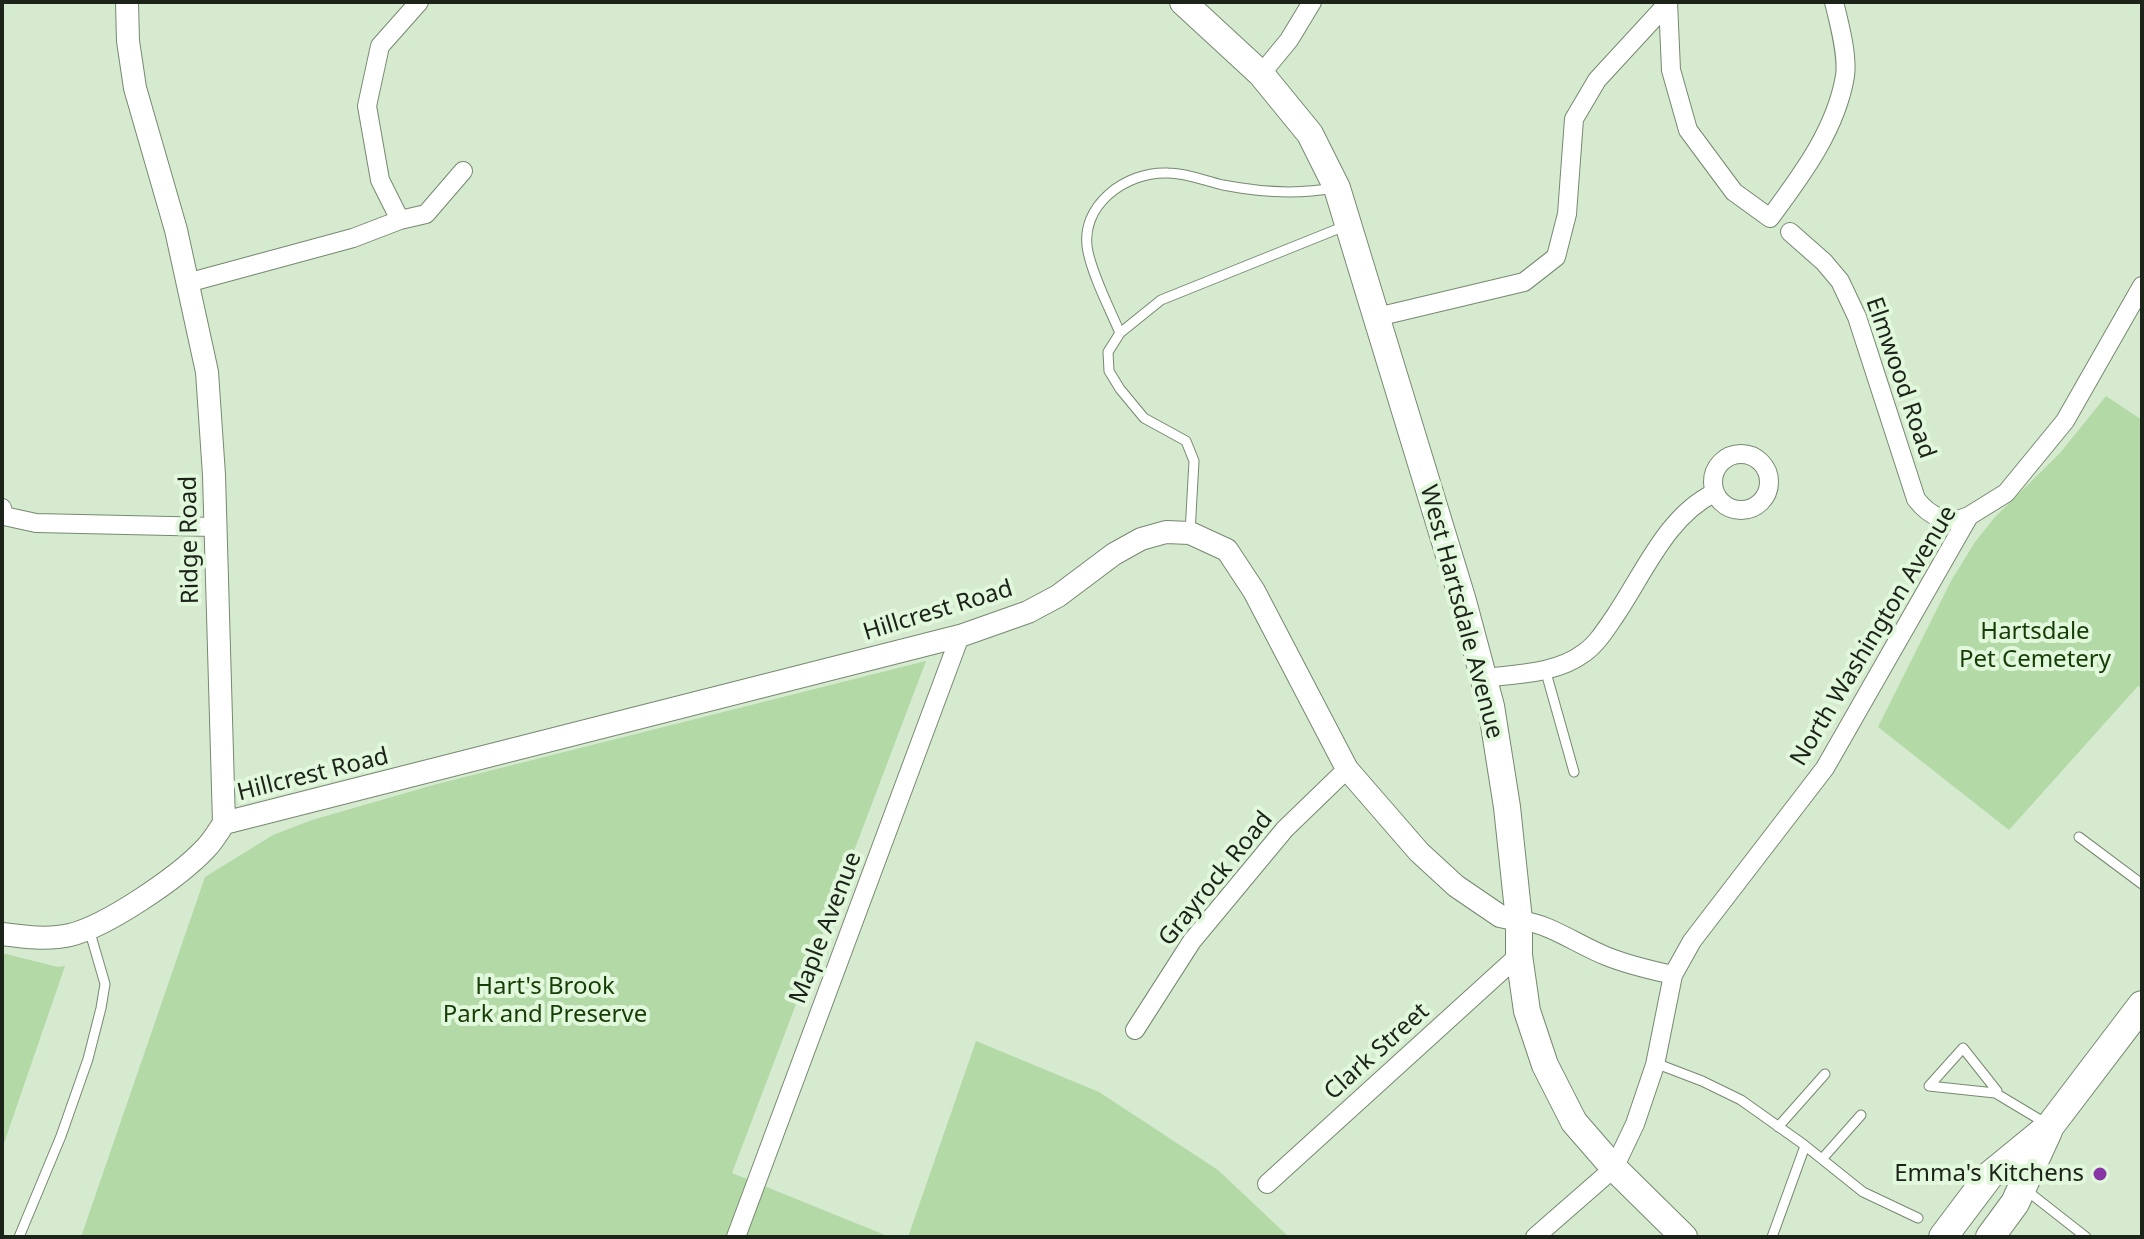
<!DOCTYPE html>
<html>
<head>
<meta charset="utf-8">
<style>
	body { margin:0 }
	#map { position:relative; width:2144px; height:1239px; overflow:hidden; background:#d5eacf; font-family:"Noto Sans",sans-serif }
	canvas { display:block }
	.frame { position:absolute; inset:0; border:4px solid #1c2319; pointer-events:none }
</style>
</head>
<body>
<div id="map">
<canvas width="2144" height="1239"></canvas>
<div class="frame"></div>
</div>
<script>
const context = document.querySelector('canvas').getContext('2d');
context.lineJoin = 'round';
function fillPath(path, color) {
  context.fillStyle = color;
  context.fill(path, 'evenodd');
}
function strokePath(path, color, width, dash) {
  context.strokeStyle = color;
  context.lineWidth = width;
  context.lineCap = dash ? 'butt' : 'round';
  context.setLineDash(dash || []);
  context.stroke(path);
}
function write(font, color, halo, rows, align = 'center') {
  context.font = font + ' "Noto Sans",sans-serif';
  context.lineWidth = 8;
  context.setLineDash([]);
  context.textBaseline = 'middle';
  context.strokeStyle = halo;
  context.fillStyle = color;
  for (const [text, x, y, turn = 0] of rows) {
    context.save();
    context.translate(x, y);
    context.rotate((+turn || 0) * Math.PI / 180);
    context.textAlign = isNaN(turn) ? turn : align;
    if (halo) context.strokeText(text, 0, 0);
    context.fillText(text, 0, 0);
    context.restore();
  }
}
fillPath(new Path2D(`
	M2106,396L2142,420V689L2138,686L2009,830L1878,727L1951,581L1975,542L1995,517L2060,453Z
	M926,661L732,1173L890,1237H81L205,877L273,835L312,820L437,784Z
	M2,953L58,967L65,966L2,1149Z
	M976,1041L1099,1092L1218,1170L1289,1237H908Z`), '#b3d9a7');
const service = new Path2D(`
	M1120,333C1109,307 1094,279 1088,252C1078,206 1126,171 1168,173C1187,173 1205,181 1223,185C1259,192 1296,195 1333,188
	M1190,533L1194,461L1186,441L1144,418L1120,389L1109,371L1108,352L1120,333L1161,300L1345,226
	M1545,669L1574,772
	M2079,837L2142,884
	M1655,1063L1702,1081L1741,1100L1803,1144L1863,1192L1918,1218
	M1997,1094V1091L1963,1048L1929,1086L1995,1093L1997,1094L2047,1124
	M1778,1127L1825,1074
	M1822,1159L1861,1115
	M2026,1190L2086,1237
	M19,1237L61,1136L88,1059L101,1008L105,984L89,929
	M1772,1237L1805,1146`);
const minor = new Path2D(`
	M1668,2L1671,70L1688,130L1734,192L1770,218C1801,176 1836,130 1845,76C1848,56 1839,22 1834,2
	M1261,74L1289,40L1312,2
	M400,220L380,180L367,106L380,46L419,2
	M1790,232L1824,262L1840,281L1857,317L1916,499C1929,516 1948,526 1969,516
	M187,283L353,238L400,220L426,214L463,171
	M1377,317L1524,282L1556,257L1567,214L1574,119L1597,80L1667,4
	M1713 482a28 28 0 1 1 56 0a28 28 0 1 1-56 0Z
	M2,508L4,516L36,523L215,527
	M1484,678C1516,674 1556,674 1584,653C1597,644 1606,629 1615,616C1644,573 1667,516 1714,493
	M1519,920C1551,924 1576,944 1606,956C1628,965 1650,970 1673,975
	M1135,1030L1192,941L1285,829L1347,769
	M1267,1184L1519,955
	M736,1237L960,636
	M1535,1237L1614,1168L1635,1124L1655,1065L1673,975L1692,941L1825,768L1969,516L2006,493L2065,421L2142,286`);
const tertiary = new Path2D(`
	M224,823L960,636L1028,612L1058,596L1114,554L1141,539L1166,532L1190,533L1227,550L1254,591L1347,769L1419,852L1456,886L1500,916L1519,920
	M2,934C25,937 48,940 70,935C107,926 179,877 206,848C213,841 218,832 224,823L214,475L207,372L176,230L135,88L128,41L127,2`);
const secondary = new Path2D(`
	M1183,2L1261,74L1310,134L1337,188L1463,601L1491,706L1507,807L1519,920V955L1527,1011L1545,1065L1574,1122L1614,1168L1684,1237`);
const primary = new Path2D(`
	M1943,1237L1989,1176L2050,1126L2142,1005
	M1990,1237L2015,1203L2048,1131`);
strokePath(service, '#768970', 11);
strokePath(minor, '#768970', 20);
strokePath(tertiary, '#768970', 24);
strokePath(secondary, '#768970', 28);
strokePath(primary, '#768970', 30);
strokePath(service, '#fff', 9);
strokePath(minor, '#fff', 18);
strokePath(tertiary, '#fff', 22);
strokePath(secondary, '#fff', 26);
strokePath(primary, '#fff', 28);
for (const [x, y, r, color] of [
	[2100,1174,8,"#8836a5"]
]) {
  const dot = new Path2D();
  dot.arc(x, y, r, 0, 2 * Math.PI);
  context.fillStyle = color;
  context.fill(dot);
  strokePath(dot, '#e2f8dc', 3);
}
write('24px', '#1c2319', '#e2f8dc', [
	["Elmwood Road",1900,378,71],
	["Ridge Road",190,540,-91],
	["Hillcrest Road",938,611,-17],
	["West Hartsdale Avenue",1461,612,75],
	["North Washington Avenue",1874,636,-59],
	["Hillcrest Road",313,775,-14],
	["Grayrock Road",1216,879,-51],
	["Maple Avenue",826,928,-69],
	["Clark Street",1377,1052,-42]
]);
write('24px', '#173d06', '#e2f8dc', [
	["Hartsdale",2035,632],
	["Pet Cemetery",2035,660],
	["Hart's Brook",545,987],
	["Park and Preserve",545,1015]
]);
write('24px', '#1c2319', '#e2f8dc', [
	["Emma's Kitchens",2084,1174]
], 'right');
</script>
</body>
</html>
